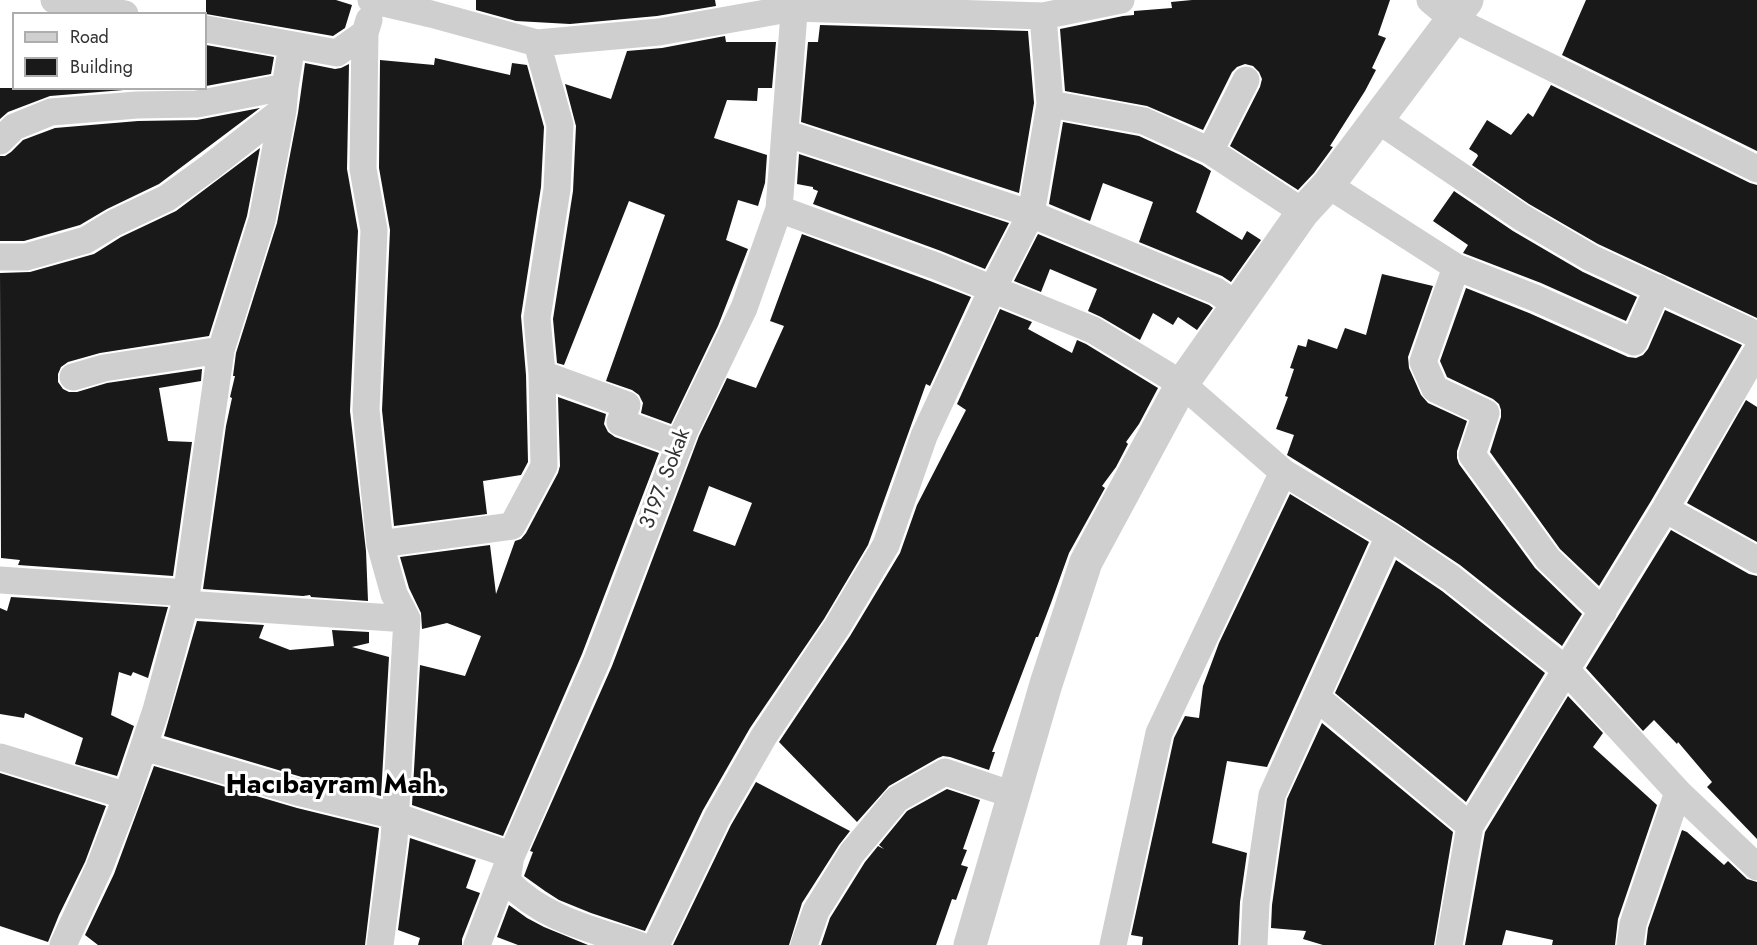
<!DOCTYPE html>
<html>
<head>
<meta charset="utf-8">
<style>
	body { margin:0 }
	#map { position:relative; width:1757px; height:945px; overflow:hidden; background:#fff; font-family:Jost,sans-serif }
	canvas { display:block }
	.legend { position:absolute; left:12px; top:12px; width:195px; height:78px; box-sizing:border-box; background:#fff; border:2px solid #adadad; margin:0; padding:8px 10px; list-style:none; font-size:18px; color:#323232 }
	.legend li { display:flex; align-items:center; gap:12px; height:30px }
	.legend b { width:30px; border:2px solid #adadad }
</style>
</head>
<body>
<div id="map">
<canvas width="1757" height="945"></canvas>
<ul class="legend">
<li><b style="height:8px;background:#cfcfcf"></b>Road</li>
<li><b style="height:16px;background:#191919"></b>Building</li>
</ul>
</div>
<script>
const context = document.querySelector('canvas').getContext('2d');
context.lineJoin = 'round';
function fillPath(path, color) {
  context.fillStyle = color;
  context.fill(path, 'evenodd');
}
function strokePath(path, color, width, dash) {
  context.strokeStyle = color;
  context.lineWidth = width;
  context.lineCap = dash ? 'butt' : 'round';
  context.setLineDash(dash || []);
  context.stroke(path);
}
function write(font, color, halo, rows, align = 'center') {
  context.font = font + ' Jost,sans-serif';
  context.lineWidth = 6;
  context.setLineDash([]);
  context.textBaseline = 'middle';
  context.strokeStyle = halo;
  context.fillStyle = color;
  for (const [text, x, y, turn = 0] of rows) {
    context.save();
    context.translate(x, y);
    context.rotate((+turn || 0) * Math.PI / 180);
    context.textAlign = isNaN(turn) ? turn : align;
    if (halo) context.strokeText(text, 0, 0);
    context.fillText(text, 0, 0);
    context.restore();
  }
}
fillPath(new Path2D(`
	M206,0H336L352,5L345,28L333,36L206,14Z
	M476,0H715L716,6L657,16L570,24L516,21L476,10Z
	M1192,0H1390L1378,35L1386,38L1372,68L1376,70L1365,91L1330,146L1333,147L1314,173L1298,190L1230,146L1260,87L1262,79L1259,72L1253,66L1245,64L1237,67L1232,72L1203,130L1147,106L1065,91L1060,29L1123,16L1134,15V11L1172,8L1171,2Z
	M1586,0H1757V151L1562,55Z
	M820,25L1028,31L1034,103L1019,193L801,122L808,42H818Z
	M725,36L726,42H776L772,88H758L757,101L727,100L714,138L767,155L765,183L758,206L738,200L726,240L748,249L718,326L671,424L641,413L643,403L639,395L632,390L606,381L665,215L629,201L564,365L557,363L553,319L573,191L576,126L565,84L611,99L627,51L662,48Z
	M206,45L274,57L271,74L206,86Z
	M435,58L510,75L512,63L527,65L544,127L541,187L521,316L526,375L528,462L521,475L483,481L487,514L394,526L382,410L390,230L379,168L380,60L434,65Z
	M305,63L335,69L341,68L349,64L347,169L358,231L350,411L366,551L368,601L311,597L310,595L303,596L203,589L226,426L232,398L230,397L235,376H233L236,353L277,223L298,113Z
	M1551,85L1750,183L1757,185V318L1598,244L1529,204L1472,165L1478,156L1477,154L1469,149L1487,120L1511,135L1528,113L1533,117Z
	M0,88H182L136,89L50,96L8,112L0,119Z
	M260,108L159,184L107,209L80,225L24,241H0V156H5L11,152L23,140L55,128L138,121L197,120Z
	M1063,122L1139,136L1202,165L1211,171L1196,212L1242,240L1247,231L1261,240L1231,282L1222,276L1139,242L1153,202L1103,183L1090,221L1049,204Z
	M260,148L247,216L209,336L100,353L68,362L61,367L58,374V382L63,389L69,392H77L107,383L202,369L201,381L159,388L168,441L192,442L173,576L18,565L20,560L1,558L0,273L30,272L94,254L121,237L176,211Z
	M799,154L1009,223L985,269L941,251L813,204L818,191L813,189V187L797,184Z
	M1454,191L1513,231L1583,272L1637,297L1626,321L1541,283L1463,253L1468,245L1433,221Z
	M802,234L930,281L971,297L930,386L926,384L868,545L824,619L750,728L703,810L645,931L591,913L559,900L545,891L524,876L533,852L530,851L612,666L699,436L727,378L756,388L784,326L770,321ZM709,486L752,503L735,546L693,531Z
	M1038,234L1209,305L1213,308L1197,330L1178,317L1173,325L1153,313L1140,340L1101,317L1088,311L1097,289L1050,269L1041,292L1014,281Z
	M1382,274L1433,286L1408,357L1409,368L1421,395L1428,403L1467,421L1457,451V458L1459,464L1535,568L1582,614L1562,646L1460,565L1397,523L1287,455L1294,435L1276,429L1288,397L1285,396L1294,369L1290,368L1298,345L1306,347L1308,339L1337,349L1345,328L1366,335Z
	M1466,288L1529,313L1628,357L1636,358L1643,355L1648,349L1665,310L1742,345L1651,501L1599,586L1560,549L1490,452L1501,417V410L1499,404L1493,399L1447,377L1440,361Z
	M1000,309L1032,322L1028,329L1072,353L1077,340L1086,344L1158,388L1139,424L1126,442L1128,444L1116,467L1102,486L1105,488L1069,553L1051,603L1038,637H1036L992,752H995L989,770L950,757L943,756L938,758L889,786L857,822L779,742L850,636L900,553L917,505L966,410L957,404Z
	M558,397L606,414L604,424L608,432L615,437L659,453L582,654L503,836L412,805L420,665L465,676L481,636L447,623L422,629L421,613L409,588L400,557L490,545L496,594L515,541L521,539L526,533L558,473L560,466Z
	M1746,400L1757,407V542L1687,503Z
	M1290,494L1369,542L1267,767L1227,761L1212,843L1247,853L1240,902L1238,945H1142L1143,937L1131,935L1174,738L1185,716L1199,718L1203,686L1219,643Z
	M1671,530L1749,574L1757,576V839L1707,787L1712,782L1678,742L1677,744L1654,720L1643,731L1586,668Z
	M1396,560L1442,591L1545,673L1466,802L1335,693Z
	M11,597L168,607L148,678L133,672L131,676L119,672L111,715L134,726L117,776L75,764L83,738L25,713L24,718L0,714V608L7,611Z
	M197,621L264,625L259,638L290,650L334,646L332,630L369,632V643L352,647L389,657L381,796L305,778L164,736Z
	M1568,696L1603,733L1593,747L1657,805L1618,919L1615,945H1552L1553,940L1506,930L1502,945H1465L1485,832Z
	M1322,723L1453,832L1434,945H1323L1303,939L1306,931L1271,928L1272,905L1287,799Z
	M154,766L297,808L379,828L365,945H98L85,935L114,874Z
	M0,773L106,806L85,862L59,915L48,942L0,926Z
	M756,782L850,831L839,845L802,903L789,945H673L731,825Z
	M947,789L980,800L963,849L967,850L961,865L968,867L956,900L952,899L936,945H821L830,918L865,862L878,846L884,849L879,845L907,811Z
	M1682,830L1687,832L1724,865L1728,861L1747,879L1757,882V945H1646L1648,928Z
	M410,838L476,860L466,888L480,893L462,939V945H418L420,938L398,930Z
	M509,905L527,918L544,927L588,945H518L497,937Z`), '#191919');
strokePath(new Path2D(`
	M54,0L125,14
	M371,0L431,14L537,43L659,32L794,8L1043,16L1121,0
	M1430,0L1453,19L1757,169
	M206,29L337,53L365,33L369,20
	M365,33L363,169L374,230L366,410L380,544L394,594L407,619L394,840L380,945
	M1050,104L1144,121L1210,151L1303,212
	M1378,120L1521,217L1591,258L1757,335
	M785,133L1031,214L1216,291L1237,305
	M0,141L14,127L51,112L137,105L197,104L285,87
	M1210,151L1246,80
	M1328,185L1456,267L1535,298L1634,342L1658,288
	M779,209L936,266L1093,330L1182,384L1283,472L1389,536L1451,578L1565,669L1678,792L1757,867
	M0,257H26L86,240L114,223L167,198L210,167L283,110
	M1456,267L1423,362L1435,389L1486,413L1472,455L1548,559L1603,612
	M542,374L627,405L620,422L680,444
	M73,377L104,368L221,350
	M1665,509L1757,560
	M380,544L512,526L544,466L542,374L537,318L557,189L560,125L537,43
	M0,580L187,593
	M185,604L407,619
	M1316,697L1470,826
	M144,747L301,793L395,816L511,855L507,881C543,919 591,929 639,945
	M0,757L127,796
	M63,945L99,868L127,796L156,710L185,604L221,350L262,220L283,110L285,87L292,45
	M477,945L509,861L597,660L685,430L744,308L779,209L795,0
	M656,945L717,818L764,736L837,627L886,545L924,436L993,288L1031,214L1050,104L1043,16
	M804,945L816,911L852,853L897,799L945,772L1013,795
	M1113,945L1159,733L1283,472
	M1254,945L1256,903L1272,795L1389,536
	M1449,945L1470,826L1665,509L1757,351
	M1630,945L1633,924L1678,792`), '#cfcfcf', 27);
strokePath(new Path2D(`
	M970,945L1046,684L1086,562L1182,384L1303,212L1328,185L1467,0`), '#cfcfcf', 33);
write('21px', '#323232', '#fff', [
	["3197. Sokak",666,479,-69]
]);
write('bold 27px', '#000', '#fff', [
	["Hacıbayram Mah.",336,786]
]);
</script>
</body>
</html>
